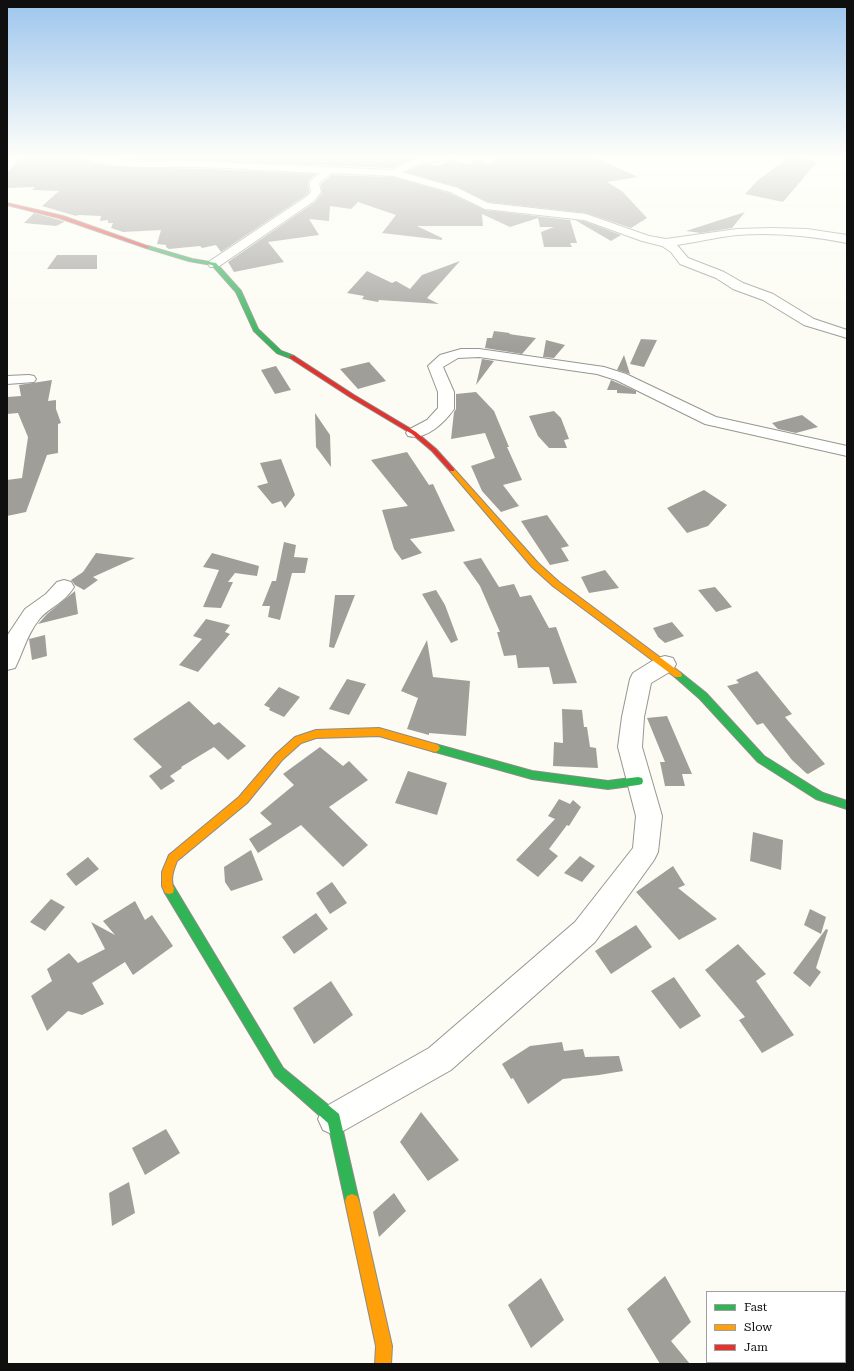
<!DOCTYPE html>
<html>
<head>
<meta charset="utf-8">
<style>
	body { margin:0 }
	#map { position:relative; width:854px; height:1371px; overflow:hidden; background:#fcfcf4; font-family:"Roboto Serif",serif }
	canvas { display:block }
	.frame { position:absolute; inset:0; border:8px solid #0f0f0f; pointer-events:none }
	.legend { position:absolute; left:706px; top:1291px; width:140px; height:72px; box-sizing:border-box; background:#fff; border:1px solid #9f9f9f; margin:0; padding:5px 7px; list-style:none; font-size:12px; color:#0f0f0f }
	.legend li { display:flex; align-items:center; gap:8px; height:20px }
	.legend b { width:20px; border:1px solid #9f9f9f }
</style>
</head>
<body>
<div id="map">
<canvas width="854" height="1371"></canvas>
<div class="frame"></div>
<ul class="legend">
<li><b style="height:5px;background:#30b455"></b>Fast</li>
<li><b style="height:5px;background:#ff9f0a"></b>Slow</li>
<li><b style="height:5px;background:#e5322d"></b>Jam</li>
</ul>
</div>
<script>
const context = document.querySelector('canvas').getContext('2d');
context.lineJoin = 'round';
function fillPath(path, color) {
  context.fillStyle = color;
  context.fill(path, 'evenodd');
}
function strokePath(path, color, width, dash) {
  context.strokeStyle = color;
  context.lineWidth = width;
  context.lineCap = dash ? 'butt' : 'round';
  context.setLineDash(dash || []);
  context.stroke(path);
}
fillPath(new Path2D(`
	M22,156H81L90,162L119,167L210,169L316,174L308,181L309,192L305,196L221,252L216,245L202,248L200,246L169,249L166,247V245L157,244L161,230L123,232L111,228L113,223H108V220L100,221L101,216L78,215L76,216L42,206L59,191L32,190L35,187L7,188V173Z
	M112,156H418V157L391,168L192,160H139Z
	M502,156H592L638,177L607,182L622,191L647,218L631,228L586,213L488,202L458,187L406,172L420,165L430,164L437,166L452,160L468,164L475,160L489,164Z
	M789,157L802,158L817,162L783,202L745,194L758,180Z
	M332,175L393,177L449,193L485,210L570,220L577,243H570L572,247H544L541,232L554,227H540L538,218L510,227L482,214L483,226H417L442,238V240L382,233L396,215L358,202L351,209L330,206L329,221L309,219L319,235L268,242L284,262L234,272L228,262L315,202L322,193L321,184Z
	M745,212L732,228L701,233L686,231Z
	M34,213L63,221L64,222L56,226L24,223Z
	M575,220L584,221L621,235L611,241Z
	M57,255H97V269H47Z
	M460,261L427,298L439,304L379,300L378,302L362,299L364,296L347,293L367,271L392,283L396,281L410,289L422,275Z
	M494,331L510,333L509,334L536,338L522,354L485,348L487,338H492Z
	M641,339L657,340L644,367L630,364Z
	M546,340L565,345L554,358L543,357Z
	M624,355L630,374L617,370Z
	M482,359L494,361L476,385Z
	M369,362L386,381L358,389L340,369Z
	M276,366L291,390L275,394L261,370Z
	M52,380L48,401L56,400V409L61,423L58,424V453L47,455L26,512L7,516V480L22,478L28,437L18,413L7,414V397L21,396L19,385Z
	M611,380L636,391V394L617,393V390H607Z
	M476,392L494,411L509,447H507L522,480L503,485L519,506L501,512L482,491L471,466L495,458L485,433L451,439L454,412L456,409V394Z
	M554,411L561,418L569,439L564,440L567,448H549L538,436L529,416Z
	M315,413L330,435L331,467L316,447Z
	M802,415L818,427L796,433L778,429L772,423Z
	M407,452L429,485L433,484L455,531L410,539L422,553L402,560L394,549L382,510L408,506L371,460Z
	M281,459L295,495L285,508L281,501L272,504L257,486L268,483L260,463Z
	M704,490L727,505L708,526L687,533L667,508Z
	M547,515L569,546L561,548L569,561L550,565L521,521Z
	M284,542L296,545L294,557L308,558L305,573H292L280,620L268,617L270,606H262L272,581H276Z
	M96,553L135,558L93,577L98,580L84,590L75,585L71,580L83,572Z
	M212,553L259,566L257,576L235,573L228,582H233L221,608L203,607L219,570L203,567Z
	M481,558L499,587L514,584L520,597L531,595L549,628L556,627L577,683L553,684L549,667L518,668L516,655L504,656L497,632H500L480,586L463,562Z
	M605,570L619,588L589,593L581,577Z
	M715,587L722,595L732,607L716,612L698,590Z
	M436,590L445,605L458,640L451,643L422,594Z
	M75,591L78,614L38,624L47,614Z
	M335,595H355L334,648L329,647Z
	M206,619L230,625L225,632L230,634L198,672L179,665L202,639L193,636Z
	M672,622L684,636L665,643L658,637L653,628Z
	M45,635L47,656L32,660L29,639Z
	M427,640L433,677L470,681L466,736L429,733V735L407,729L418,698L401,691Z
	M757,671L792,714L785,717L825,764L808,774L806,773L792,760L763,723L757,725L727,686L739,683L736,680Z
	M347,679L366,684L349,715L329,709Z
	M279,687L300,697L284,717L269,710L270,708L264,705Z
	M189,701L214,725L219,722L246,746L228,760L214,747L181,767L182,768L170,776L175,781L161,790L149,776L162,767L133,739Z
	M562,709L582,710L584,727H587L590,747L596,748L598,768L553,766L554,742L563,743Z
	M667,716L692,774H682L685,786H665L660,762H665L647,718Z
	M320,747L343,766L349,761L368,780L329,807L368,845L343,867L301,825L258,853L249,839L272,824L260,813L294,785L283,774Z
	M408,771L447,783L437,815L395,803Z
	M559,799L570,804L573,800L581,807L569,826L567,825L549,849L558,856L538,877L516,860L555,819L548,816Z
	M753,832L783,840L781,870L750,861Z
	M251,850L263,880L231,891L225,882L224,867Z
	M580,856L595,866L582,882L564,873Z
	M88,857L99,869L76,886L66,874Z
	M673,866L685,885L678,888L717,919L679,940L636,892Z
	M332,882L347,903L330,914L316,893Z
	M51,899L65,907L45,931L30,922Z
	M135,901L145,920L152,915L173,946L133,975L125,962L92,983L104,1004L82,1015L68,1011L47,1031L31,996L52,981L47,969L69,953L78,963L105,949L91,922L115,935L103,921Z
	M810,909L826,917L821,934L804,925Z
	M316,913L328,929L294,954L282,937Z
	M636,925L652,947L611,974L595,951Z
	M826,929L828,930L816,968L821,972L810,987L793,973Z
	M738,944L766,974L756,981L794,1035L762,1053L739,1020L745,1017L705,970Z
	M674,977L701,1016L680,1029L651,991Z
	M331,981L353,1015L314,1044L293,1008Z
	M562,1042L564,1051L583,1049L585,1057L619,1056L623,1071L599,1075L563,1079L528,1104L513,1078L511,1079L502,1064L530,1046Z
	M421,1112L459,1160L428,1181L400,1142Z
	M166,1129L180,1153L145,1175L132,1148Z
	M129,1182L135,1213L112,1226L109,1193Z
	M394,1193L406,1211L379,1237L373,1212Z
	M665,1276L691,1322L671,1341L690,1364H660L627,1309Z
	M541,1278L564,1320L531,1348L508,1305Z`), '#9f9e99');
const street = new Path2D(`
	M82,156H100L139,162L192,161L391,170L418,158L456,156L451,159L420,164L402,172L458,188L488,203L586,214L649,236L666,239L737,229L772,228L807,229L847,235V243C811,236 774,232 737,235C717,237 697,242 677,245L688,258L724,272L743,283L773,294L814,319L847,330V338L804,325L763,300L733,289L716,278L680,264L671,252L662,246L642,241L584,220L485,209L450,192L393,176L332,173L319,183L321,192L314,201L218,267H210L208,264L210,261L306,197L311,192L309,182L320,173C278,171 236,168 194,167C172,166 98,171 82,156Z
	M461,349H479L604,367L626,374L716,417L847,446V456L705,424L616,380L597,374L479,357L458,358L443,367L454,392V409C445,422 426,441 408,436L406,433L408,430L427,420L438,408V392L428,366L440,355Z
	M29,375L34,376L36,379L34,382L7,384V376Z
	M64,580L71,582L74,587C64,604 47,608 38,621C27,635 23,652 15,668L7,670V636L25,609L46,594L57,582Z
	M665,656L673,658L676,664L673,670L651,683L644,717L642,747L662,816L658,852L654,860L595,942L451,1070L345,1130L334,1135L323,1130L318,1119L323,1108L429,1048L575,922L633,848L636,816L618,747L622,717L630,679L633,673L657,658Z`);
const fast = new Path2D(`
	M148,246L192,259L216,263L241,291L258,329L281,351L294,356V358H290L277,353L254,331L236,292L212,265L189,261L146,248V247Z
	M678,672L681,673L706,693L764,756L823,793L847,801V809L816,799L758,762L700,699L675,677L674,675Z
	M435,744L532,771L608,781L638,777L642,778L643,781L642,784L638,785L608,789L532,779L432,751L430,748L432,745Z
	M169,884L173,885L283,1068L339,1114L359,1201L357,1206L352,1208L347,1206L345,1201L328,1123L275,1076L165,893L164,889L165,885Z`);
const slow = new Path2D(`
	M452,468L454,469L538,563L559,582L681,673L682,675L681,677H675L553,586L532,567L450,471V469Z
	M379,728L435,744L438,745L440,748L438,751L435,752L379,736L316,738L301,743L282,760L247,803L177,861C173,871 170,879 174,889L173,893L169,894L165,893L162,886V872L169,855L239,797L276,754L295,737L316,730Z
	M352,1194L357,1196L359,1201L392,1346L391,1364H375L376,1346L345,1201L347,1196Z`);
const jam = new Path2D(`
	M7,203L63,216L150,247L146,248L59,218L7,205Z
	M290,356H294L354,395L416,432L436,449L454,469V471H450L432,451L412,434L350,397L290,358Z`);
strokePath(street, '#969692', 2);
strokePath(fast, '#8c8c89', 2);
strokePath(slow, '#8c8c89', 2);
strokePath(jam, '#8c8c89', 2);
fillPath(street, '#fffffd');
fillPath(fast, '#30b455');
fillPath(slow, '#ff9f0a');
fillPath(jam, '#e5322d');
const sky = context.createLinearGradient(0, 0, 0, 348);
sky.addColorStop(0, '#9cc5ed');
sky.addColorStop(0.45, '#fefefa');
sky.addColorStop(1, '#fefefa00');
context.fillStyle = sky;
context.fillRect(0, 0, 854, 348);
</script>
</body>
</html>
